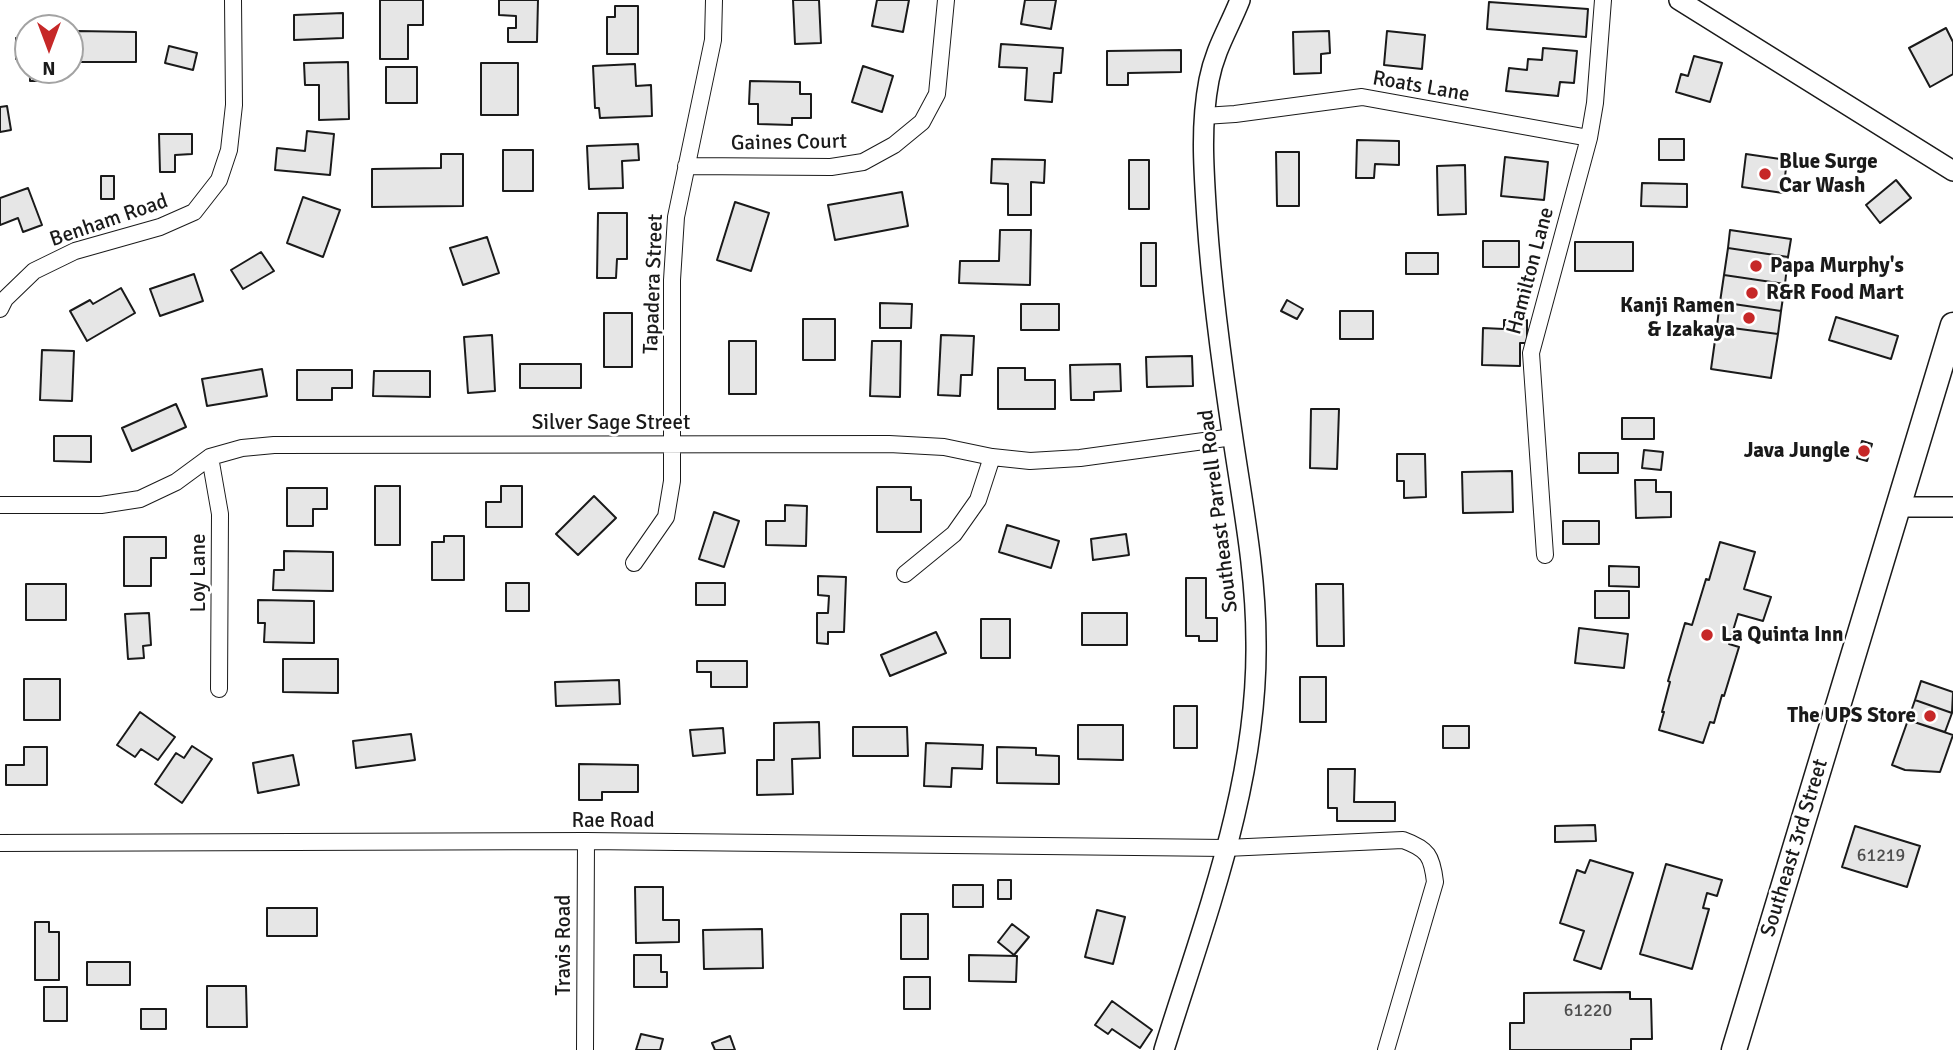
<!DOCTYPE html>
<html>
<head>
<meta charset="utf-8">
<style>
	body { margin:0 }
	#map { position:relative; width:1953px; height:1050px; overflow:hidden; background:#fff; font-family:Signika,sans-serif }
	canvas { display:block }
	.north { position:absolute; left:14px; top:14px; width:70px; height:70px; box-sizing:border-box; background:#fff; border:2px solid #a3a3a3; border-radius:50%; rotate:180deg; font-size:19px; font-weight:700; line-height:28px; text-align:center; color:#1a1a1a }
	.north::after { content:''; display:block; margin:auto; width:24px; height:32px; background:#c62828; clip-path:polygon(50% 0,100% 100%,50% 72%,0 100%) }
</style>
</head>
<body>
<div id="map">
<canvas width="1953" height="1050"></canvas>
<div class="north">N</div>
</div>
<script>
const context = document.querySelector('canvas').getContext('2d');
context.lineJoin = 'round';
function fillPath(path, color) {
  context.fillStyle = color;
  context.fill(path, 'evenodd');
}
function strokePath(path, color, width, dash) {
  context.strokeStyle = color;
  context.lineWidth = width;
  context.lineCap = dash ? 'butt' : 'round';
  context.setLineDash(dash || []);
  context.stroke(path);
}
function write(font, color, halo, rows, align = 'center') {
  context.font = font + ' Signika,sans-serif';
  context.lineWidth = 5;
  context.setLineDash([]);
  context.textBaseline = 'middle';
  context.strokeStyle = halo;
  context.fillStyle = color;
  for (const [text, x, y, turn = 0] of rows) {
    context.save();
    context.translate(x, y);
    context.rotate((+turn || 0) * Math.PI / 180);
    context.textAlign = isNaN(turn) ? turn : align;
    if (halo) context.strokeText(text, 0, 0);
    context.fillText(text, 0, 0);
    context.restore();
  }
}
const building = new Path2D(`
	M380,0H423V25H408V59H380Z
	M499,0H538L537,42H508V28H516V16L499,15Z
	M793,0H819L821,43L795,44Z
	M877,0H909L903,32L872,26Z
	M1025,0H1056L1051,29L1021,24Z
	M1489,2L1588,9L1586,37L1487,29Z
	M615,6H638V54H607V17H615Z
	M343,13V38L294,40V15Z
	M1946,28L1953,42V74L1930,87L1909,48Z
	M77,31L136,32V62H77Z
	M1329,31L1330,53L1321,54V73L1294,74L1293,32Z
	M1387,31L1425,35L1422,69L1384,65Z
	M16,38H28V59H16Z
	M1001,44L1063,48L1061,73H1054L1052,102L1025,100L1027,68L999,67Z
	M169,46L197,53L193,70L165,63Z
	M1543,48L1577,51L1574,83L1560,82L1558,96L1506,91L1509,68L1527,70L1528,59L1542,60Z
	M1181,50V72L1128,73V85H1107V51Z
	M1694,56L1722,63L1710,102L1676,92L1681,74L1688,76Z
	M348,62L349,119L319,120V85H305L304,63Z
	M481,63H518V115H481Z
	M635,64L636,86L651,85L652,116L600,118L599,108H595L593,66Z
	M863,66L893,76L882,112L852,102Z
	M386,67H417V103H386Z
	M30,70H60V81H30Z
	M750,81L800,82V94H811V118H792V125L758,124V104H749Z
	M7,106L11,130L0,132V107Z
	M307,131L334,134L330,175L275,170L277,148L305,151Z
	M159,134H192V154L175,155V172H160Z
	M1659,139H1684V160H1659Z
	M1357,140L1399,141V165L1375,164L1374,178H1356Z
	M638,144L639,160L622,161L623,188L589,189L587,146Z
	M503,150H533V191H503Z
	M1276,152H1299V206H1277Z
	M441,154H463V206L372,207V169L441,168Z
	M1746,154L1787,160L1783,193L1742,187Z
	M1505,157L1548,162L1544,200L1501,196Z
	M992,159L1045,160L1044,183L1031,182V215H1008V184L991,183Z
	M1129,160H1149V209H1129Z
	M1465,165L1466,214L1438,215L1437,166Z
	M101,176H114V199H101Z
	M1896,180L1911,198L1880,223L1866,205Z
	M1642,183L1687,184V207L1641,206Z
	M28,188L42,225L23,232L18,218L0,225V198Z
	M902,192L908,226L835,240L828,205Z
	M303,197L340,210L323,257L287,243Z
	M735,202L769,213L751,271L717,260Z
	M598,213H627V259H617L616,278H597Z
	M1000,230H1031L1030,285L959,283L960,261H999Z
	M1730,230L1791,239L1788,257L1728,248Z
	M487,237L499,273L463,285L450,248Z
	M1483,241H1519V267H1483Z
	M1575,242H1633V271H1575Z
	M1141,243H1156V286H1141Z
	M1728,248L1788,257L1785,284L1724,275Z
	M261,252L274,271L243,289L231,270Z
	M1406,253H1438V274H1406Z
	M194,274L203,301L160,316L150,289Z
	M1724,275L1785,284L1781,311L1720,302Z
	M121,288L135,313L87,341L70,311L90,300L93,304Z
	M1287,300L1303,309L1297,319L1281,311Z
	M1720,302L1781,311L1778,334L1717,326Z
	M880,303L912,304L911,328H880Z
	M1021,304H1059V330H1021Z
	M1340,311H1373V339H1340Z
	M604,313H632V367H604Z
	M1836,317L1898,336L1891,359L1829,340Z
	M803,319H835V360H803Z
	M1504,320H1527V343H1520V366L1482,365L1483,328L1504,329Z
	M1717,326L1778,334L1771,378L1711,369Z
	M492,335L495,391L468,393L464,337Z
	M941,335L974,336L972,375H961L960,396L938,395Z
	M729,341H756V394H729Z
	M872,341H901L900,397L870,396Z
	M42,350L74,351L72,401L40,400Z
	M1192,356L1193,386L1147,387L1146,357Z
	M520,364H581V388H520Z
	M1120,364L1121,391L1094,392V400H1071L1070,365Z
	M998,368H1025V380H1055V409H998Z
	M262,369L267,396L207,406L202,379Z
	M297,370H352V388H332V400H297Z
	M374,371H430V397L373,396Z
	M176,404L186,427L132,451L122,428Z
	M1311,409H1339L1337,469L1310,468Z
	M1622,418H1654V439H1622Z
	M54,436H91V462L54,461Z
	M1862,441L1872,444L1867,461L1857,458Z
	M1644,450L1663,452L1661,470L1642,468Z
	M1579,453H1618V473H1579Z
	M1397,454H1425L1426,497L1404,498V481H1397Z
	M1512,471L1513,512L1463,513L1462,472Z
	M1635,480H1656V492H1671V517L1636,518Z
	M375,486H400V545H375Z
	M501,486H522V527H486V502H501Z
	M877,487H911V500H921V532H877Z
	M287,488H327V509H313V526H287Z
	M594,496L616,518L578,555L556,534Z
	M785,505L807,506L806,546L766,545V521H785Z
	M714,512L739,521L724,567L699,559Z
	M1563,521H1599V544H1563Z
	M1007,525L1059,541L1051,568L999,552Z
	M1126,534L1129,555L1093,560L1091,539Z
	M444,536H464V580H432V542H444Z
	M124,537H166V558H151V586H124Z
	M1720,542L1755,552L1744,589L1771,597L1763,621L1738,614L1729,644L1739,647L1724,696L1722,695L1714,723L1710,722L1703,743L1659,730L1664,712H1662L1670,682L1668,681L1685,623L1692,625L1706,579L1709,580Z
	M284,551L333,552V591L273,590L274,570H284Z
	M1609,566L1639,567V587L1609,586Z
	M818,576L846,577L844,632H828V644L817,643V613H828L829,596L818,595Z
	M1186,578H1206V618H1217V641H1199V636H1186Z
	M506,583H529V611H506Z
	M696,583H725V605H696Z
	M26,584H66V620H26Z
	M1316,584H1343L1344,646H1317Z
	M1595,591H1629V618H1595Z
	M258,600L314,601V643L264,642L265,623H258Z
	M149,613L151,645L143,646L144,658L128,659L125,614Z
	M1082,613H1127V645H1082Z
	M981,619H1010V658H981Z
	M1579,628L1628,634L1624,668L1575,663Z
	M936,632L946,653L890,676L881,655Z
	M283,659H338V693L283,692Z
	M697,661H747V687H711V672H697Z
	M1300,677H1326V722H1300Z
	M24,679H60V720H24Z
	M619,680L620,704L556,706L555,682Z
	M1921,681L1953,692L1952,713L1915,700Z
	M1915,700L1952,713L1945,732L1908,720Z
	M1174,706H1197V748H1174Z
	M140,712L175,737L158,760L141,749L135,757L117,745Z
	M1908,720L1953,735L1940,772L1905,770L1892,765Z
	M819,722L820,758L792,759L793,794L757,795V760H774V723Z
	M1078,725H1123V760L1078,759Z
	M1443,726H1469V748H1443Z
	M853,727H907L908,756H853Z
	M723,728L725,753L693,756L690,730Z
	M411,734L415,760L356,768L353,741Z
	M926,743L983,745L982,769L952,768L951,787L924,786Z
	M192,746L212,759L182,803L155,784L176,753L184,758Z
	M24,747H47V785H6V765H24Z
	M997,747L1036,748V755L1059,756V784L997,783Z
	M293,755L299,785L258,793L253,763Z
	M579,764L638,765V792H602V800H579Z
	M1328,769H1355L1354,802H1395V821H1337V808H1328Z
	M1595,825L1596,841L1555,842V826Z
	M1855,826L1920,846L1907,887L1842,867Z
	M1590,860L1633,873L1601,969L1574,960L1584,931L1560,923L1577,870L1585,873Z
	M1666,864L1722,880L1717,896L1707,893L1703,908L1709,909L1692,969L1640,954Z
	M998,880H1011V899H998Z
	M953,885H983V907H953Z
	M635,887H663V920H679V942L636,943Z
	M267,908H317V936H267Z
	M1097,910L1125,917L1113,964L1085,957Z
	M901,914H928V959H901Z
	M35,922H49V932H59V980H35Z
	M1012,924L1029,937L1014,955L998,942Z
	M762,929L763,968L704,969L703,930Z
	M634,955H661V972H667V987H634Z
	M969,955L1017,956L1016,982L969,981Z
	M87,962H130V985H87Z
	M904,977H930V1009H904Z
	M207,986H246L247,1027H207Z
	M44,987H67V1021H44Z
	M1630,992V999H1651L1652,1039H1631V1050H1510V1023H1524V993Z
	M1112,1001L1152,1030L1140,1048L1112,1029L1108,1034L1095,1025Z
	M141,1009H166V1029H141Z
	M641,1034L663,1039L660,1050H636Z
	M730,1036L735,1050H715L712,1043Z`);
fillPath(building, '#e6e6e6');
strokePath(building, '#1a1a1a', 2);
const minor = new Path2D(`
	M1204,116L1235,114L1362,97L1589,138
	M686,166L831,167L863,162L894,145L922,122L937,94L946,0
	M0,309L5,299L34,271L75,251L160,227L194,212L219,180L229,150L234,105L233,0
	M210,457L220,514L219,689
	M0,505H101L140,499L176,482L210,457L242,448L274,445L889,444L944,447L992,457L1030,461L1080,458L1233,437
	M1545,555L1531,353L1589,138L1595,103L1603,0
	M634,563L666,517L672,481V280L676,217L713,40L714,0
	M905,574L954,534L978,500L992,457
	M0,843L586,841L1226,848L1403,840C1428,849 1432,856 1435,882L1386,1050
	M585,1050L586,841`);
const tertiary = new Path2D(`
	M1679,0L1953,171
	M1898,507H1953
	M1164,1050C1205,918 1258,783 1256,642C1256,573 1243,507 1233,439C1222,366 1212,293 1207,220C1204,173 1200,127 1209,80C1215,49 1229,28 1240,0`);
const primary = new Path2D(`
	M1734,1050L1953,325`);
strokePath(minor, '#1a1a1a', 18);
strokePath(tertiary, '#1a1a1a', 22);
strokePath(primary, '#1a1a1a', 27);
strokePath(minor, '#fff', 16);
strokePath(tertiary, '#fff', 19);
strokePath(primary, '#fff', 24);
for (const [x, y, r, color] of [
	[1765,174,7,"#c62828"],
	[1756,266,7,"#c62828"],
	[1752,293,7,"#c62828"],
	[1749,318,7,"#c62828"],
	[1864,451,7,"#c62828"],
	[1707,635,7,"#c62828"],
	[1930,716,7,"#c62828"]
]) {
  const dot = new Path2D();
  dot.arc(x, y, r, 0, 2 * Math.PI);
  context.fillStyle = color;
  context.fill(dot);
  strokePath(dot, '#fff', 2.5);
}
write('18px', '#4d4d4d', null, [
	["61219",1881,856],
	["61220",1588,1011]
]);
write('21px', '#1a1a1a', '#fff', [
	["Roats Lane",1421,87,10],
	["Gaines Court",789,143,-1],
	["Benham Road",109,221,-19],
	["Hamilton Lane",1531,271,-75],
	["Tapadera Street",654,284,-88],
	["Silver Sage Street",611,423],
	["Southeast Parrell Road",1219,511,-97],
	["Loy Lane",199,573,-90],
	["Rae Road",613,821],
	["Southeast 3rd Street",1795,848,-73],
	["Travis Road",564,945,-90]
]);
write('bold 21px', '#1a1a1a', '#fff', [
	["Blue Surge",1779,162],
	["Car Wash",1779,186],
	["Papa Murphy's",1770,266],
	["R&R Food Mart",1766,293],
	["Kanji Ramen",1735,306,"right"],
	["& Izakaya",1735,330,"right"],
	["Java Jungle",1850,451,"right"],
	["La Quinta Inn",1721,635],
	["The UPS Store",1916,716,"right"]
], 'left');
</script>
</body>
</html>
